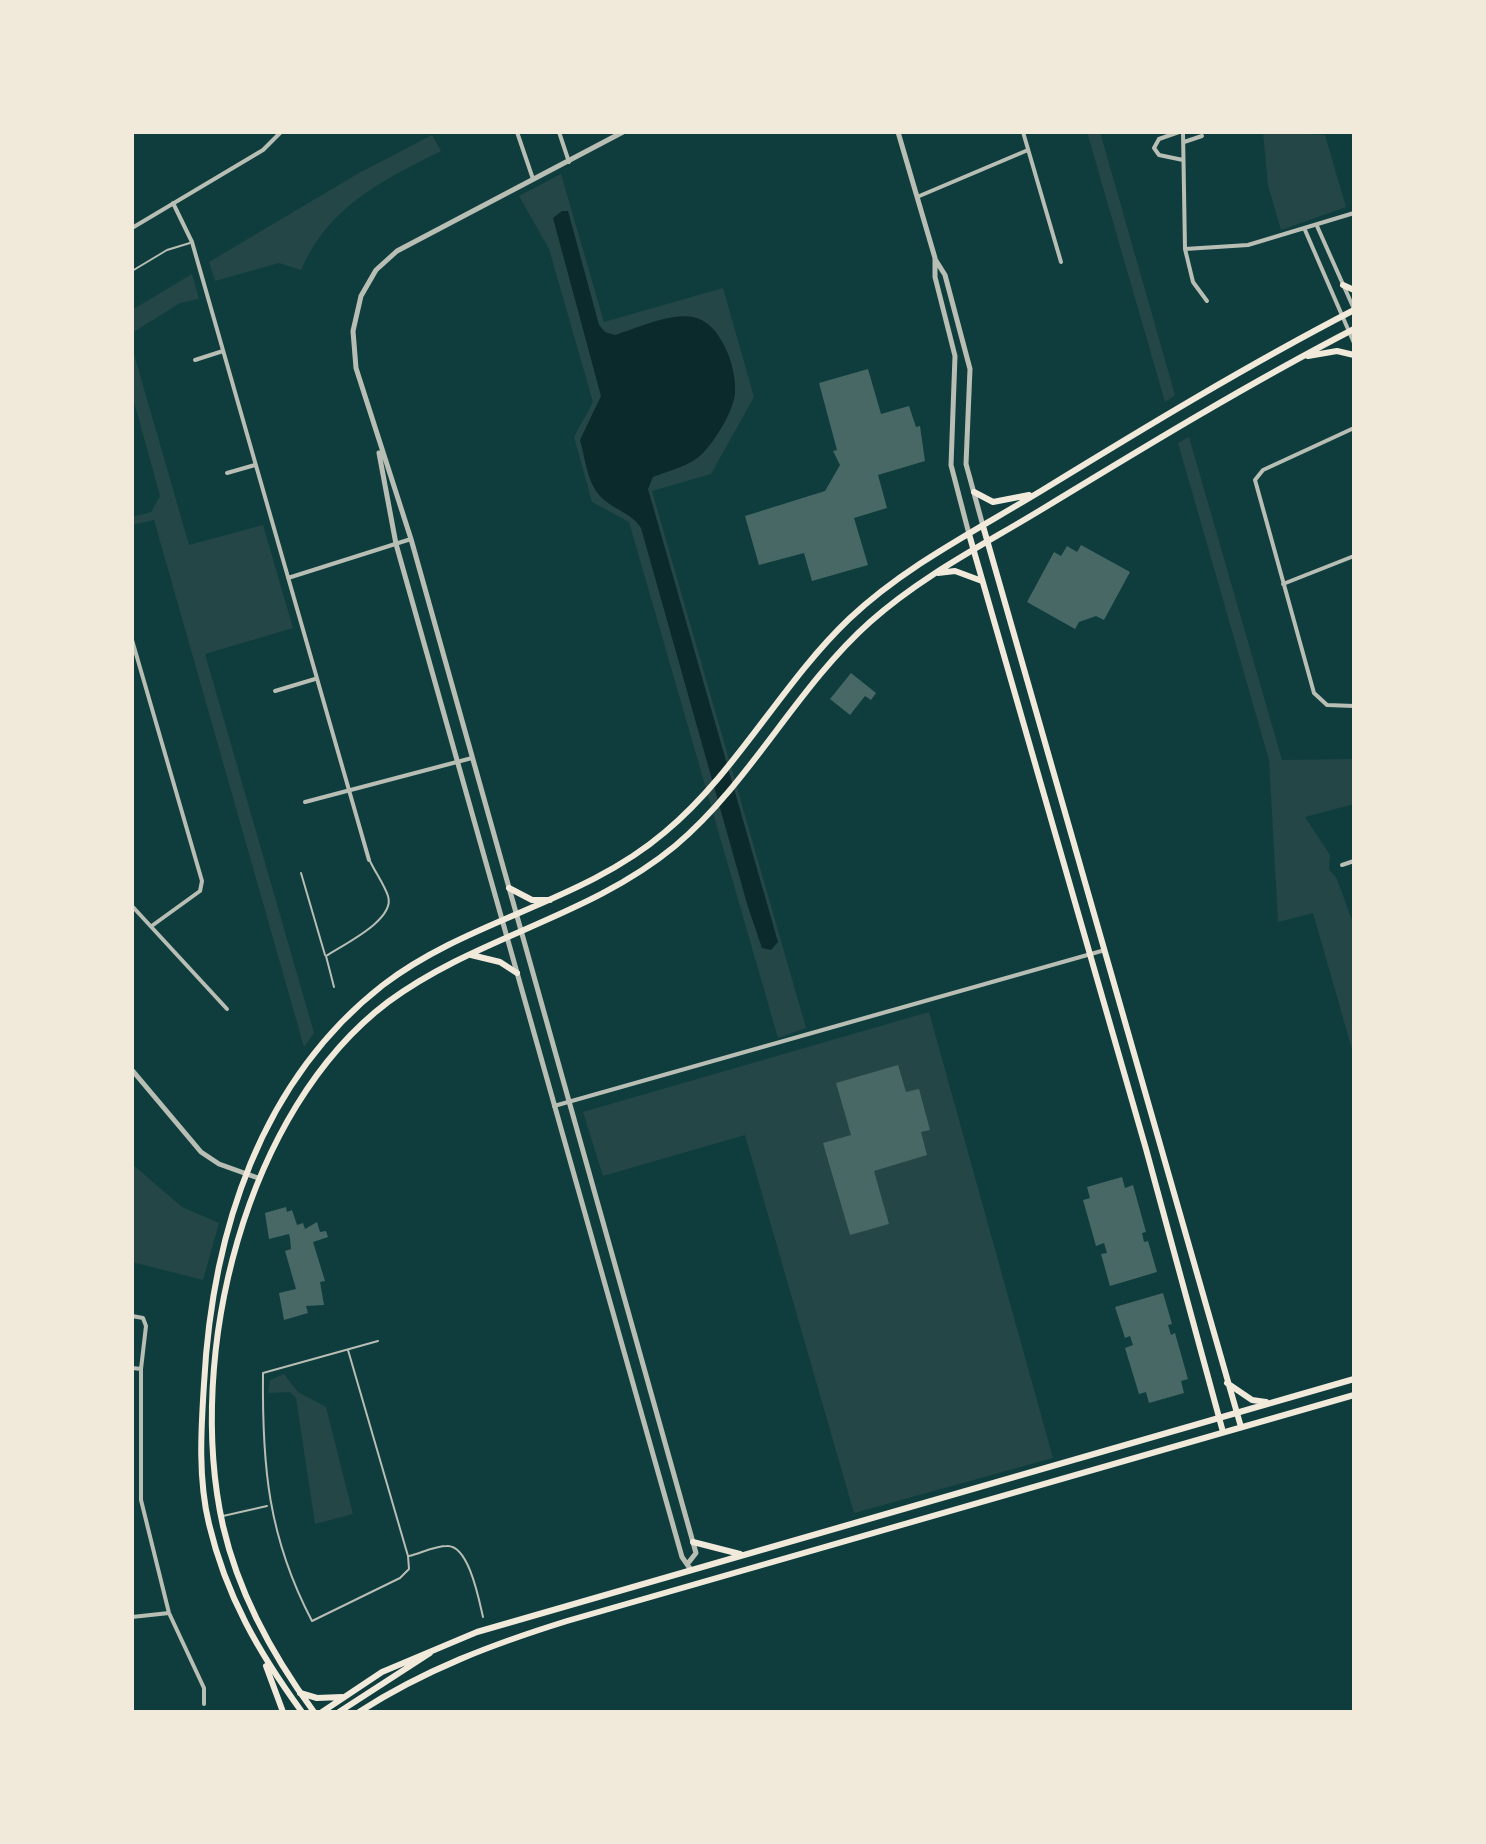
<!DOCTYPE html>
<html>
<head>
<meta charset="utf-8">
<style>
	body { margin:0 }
	#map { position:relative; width:1486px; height:1844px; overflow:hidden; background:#0f3d3e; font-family:Montserrat,sans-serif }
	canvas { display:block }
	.frame { position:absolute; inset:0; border:134px solid #f1e9da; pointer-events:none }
</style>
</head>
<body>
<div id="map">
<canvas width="1486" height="1844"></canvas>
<div class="frame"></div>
</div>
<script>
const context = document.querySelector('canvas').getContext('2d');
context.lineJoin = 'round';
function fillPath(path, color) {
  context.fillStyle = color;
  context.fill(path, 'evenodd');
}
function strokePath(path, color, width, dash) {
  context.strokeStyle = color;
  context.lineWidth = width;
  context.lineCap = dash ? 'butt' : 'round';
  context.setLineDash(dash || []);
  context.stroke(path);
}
fillPath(new Path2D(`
	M1087,132H1100L1175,395L1165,402Z
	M1263,132L1325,135L1346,207L1281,230L1268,185Z
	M432,135L441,151C381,181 329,206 301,270L279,263L215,281L209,262L359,173Z
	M561,174L604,322L723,288L754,397L711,474L652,491L806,1028L778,1038L629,522L592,502L574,437L593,402L549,249L519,196Z
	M192,274L199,299L180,303L132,333V310Z
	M132,347L189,545L263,525L293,628L205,654L314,1033L304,1047L154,520L132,525V517L151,512L160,496L132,394Z
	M1189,437L1282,760L1354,759V804L1305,817L1330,855L1329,869L1337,879L1354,926V1056L1313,913L1278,922L1269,760L1178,443Z
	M929,1012L1053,1458L854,1513L745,1135L603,1176L583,1112Z
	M132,1164L182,1207L219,1223L203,1280L132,1262Z
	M284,1374L298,1392L326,1407L353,1514L315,1524L296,1398L290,1392L268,1393L270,1380Z`), '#244646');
fillPath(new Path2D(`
	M562,211H568L599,325L605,332L615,335C638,328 669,313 693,317C721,322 737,368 735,393C733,412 716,439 703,453C691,466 670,470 653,477L648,489L778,942L771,950L762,948L748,907L641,528C632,513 612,509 600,496C587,482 585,457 580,440L601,396L553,218Z`), '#0a2a2b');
fillPath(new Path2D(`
	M868,369L881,414L909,406L916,427L920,426L925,461L878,475L887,508L854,518L868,565L812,581L804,553L759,565L745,516L825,491L840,465L833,451L837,450L819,383Z
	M1081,545L1130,572L1104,620L1096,616L1079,622L1075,629L1027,602L1054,552L1061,556L1067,546L1077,552Z
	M851,673L876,693L871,700L865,696L850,715L830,699Z
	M898,1065L906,1092L919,1089L930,1130L921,1132L927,1155L874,1171L889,1224L850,1235L823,1143L851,1135L836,1083Z
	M1122,1177L1125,1188L1133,1185L1146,1232L1142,1233L1144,1242L1148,1241L1157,1272L1110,1286L1101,1254L1107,1253L1104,1243L1096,1246L1083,1200L1090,1198L1087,1187Z
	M286,1207L287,1212L292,1210L297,1225L303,1223L305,1229L317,1222L320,1232L326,1231L328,1237L313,1242L325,1281L320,1282L324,1305L306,1306L308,1313L284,1320L279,1293L296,1289L285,1251L291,1249L290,1238L289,1234L269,1239L265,1213Z
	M1163,1293L1172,1324L1168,1325L1171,1335L1175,1333L1188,1379L1181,1381L1184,1393L1149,1403L1146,1392L1139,1394L1125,1348L1133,1345L1130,1336L1125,1338L1115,1307Z`), '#486865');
strokePath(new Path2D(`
	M132,271L167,250L190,243
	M301,873L325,955
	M334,987L326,956C342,945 396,920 388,896C384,884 375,872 370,861
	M348,1350L408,1556L409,1569L400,1578L312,1621C268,1537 262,1466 263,1373L378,1341
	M223,1516L267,1506
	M409,1556C421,1553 435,1546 447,1546C469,1545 479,1600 483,1617`), '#b8beb3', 2);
strokePath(new Path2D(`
	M517,132L533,179
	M559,132L569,162
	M1023,132L1061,262
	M1179,132L1159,139L1154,148L1159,155L1183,160
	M1183,132L1185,249L1248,245L1354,213
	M1184,142L1202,136
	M917,197L1028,150
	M173,203L192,242L369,860
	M1317,226L1354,309
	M132,228L263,150L281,132
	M1305,230L1354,343
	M1185,249L1193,282L1207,301
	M195,360L223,351
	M1354,428L1263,470L1255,480L1314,693L1327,705L1354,706
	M227,473L255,465
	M288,578L411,539
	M1283,584L1354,556
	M132,640L202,881L200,891L153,925
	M275,691L315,679
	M305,802L472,758
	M1342,865L1354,861
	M132,906L227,1009
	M554,1106L1105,950
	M132,1316L143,1318L146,1326L141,1369V1500L169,1613L204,1688V1704
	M132,1368L141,1369
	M132,1617L169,1613`), '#b8beb3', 4);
strokePath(new Path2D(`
	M623,132L397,251L376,270L361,296L353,331L356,368L411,539L696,1553L689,1562
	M898,132L935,258V277L955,356L951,465L969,534
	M935,259L945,275L970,369L966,464L983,526
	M379,453L396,544L682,1557L691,1570
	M132,1070L201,1152L219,1164L258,1178`), '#b8beb3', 5);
strokePath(new Path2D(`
	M1343,285L1354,290
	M1308,356L1337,351L1354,355
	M974,492L993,502L1029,495
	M983,526L1241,1427
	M969,534L1146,1149L1223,1432
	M938,573L955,571L982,581
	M509,888L532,900H550
	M471,955L500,962L517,973
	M1227,1383L1252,1400L1266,1402
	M693,1542L740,1554
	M266,1666L283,1712
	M300,1693L317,1698L342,1697
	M302,1712C259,1653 226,1596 209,1524C198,1479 201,1430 204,1384C212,1233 260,1081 383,985C469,919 582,903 665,832C737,772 781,684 849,619C905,566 975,531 1041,491C1144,428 1246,366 1354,310
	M314,1712C272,1655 239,1595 223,1526C185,1356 245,1110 388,1002C477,936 588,918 675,846C751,782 796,688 870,622C923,575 985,544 1044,508C1146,446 1248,384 1354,329
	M322,1712L382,1672L477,1632L1354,1379
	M339,1712L430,1653
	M359,1712C424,1670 493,1644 567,1621L1354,1395`), '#f1e9da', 6);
</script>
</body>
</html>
